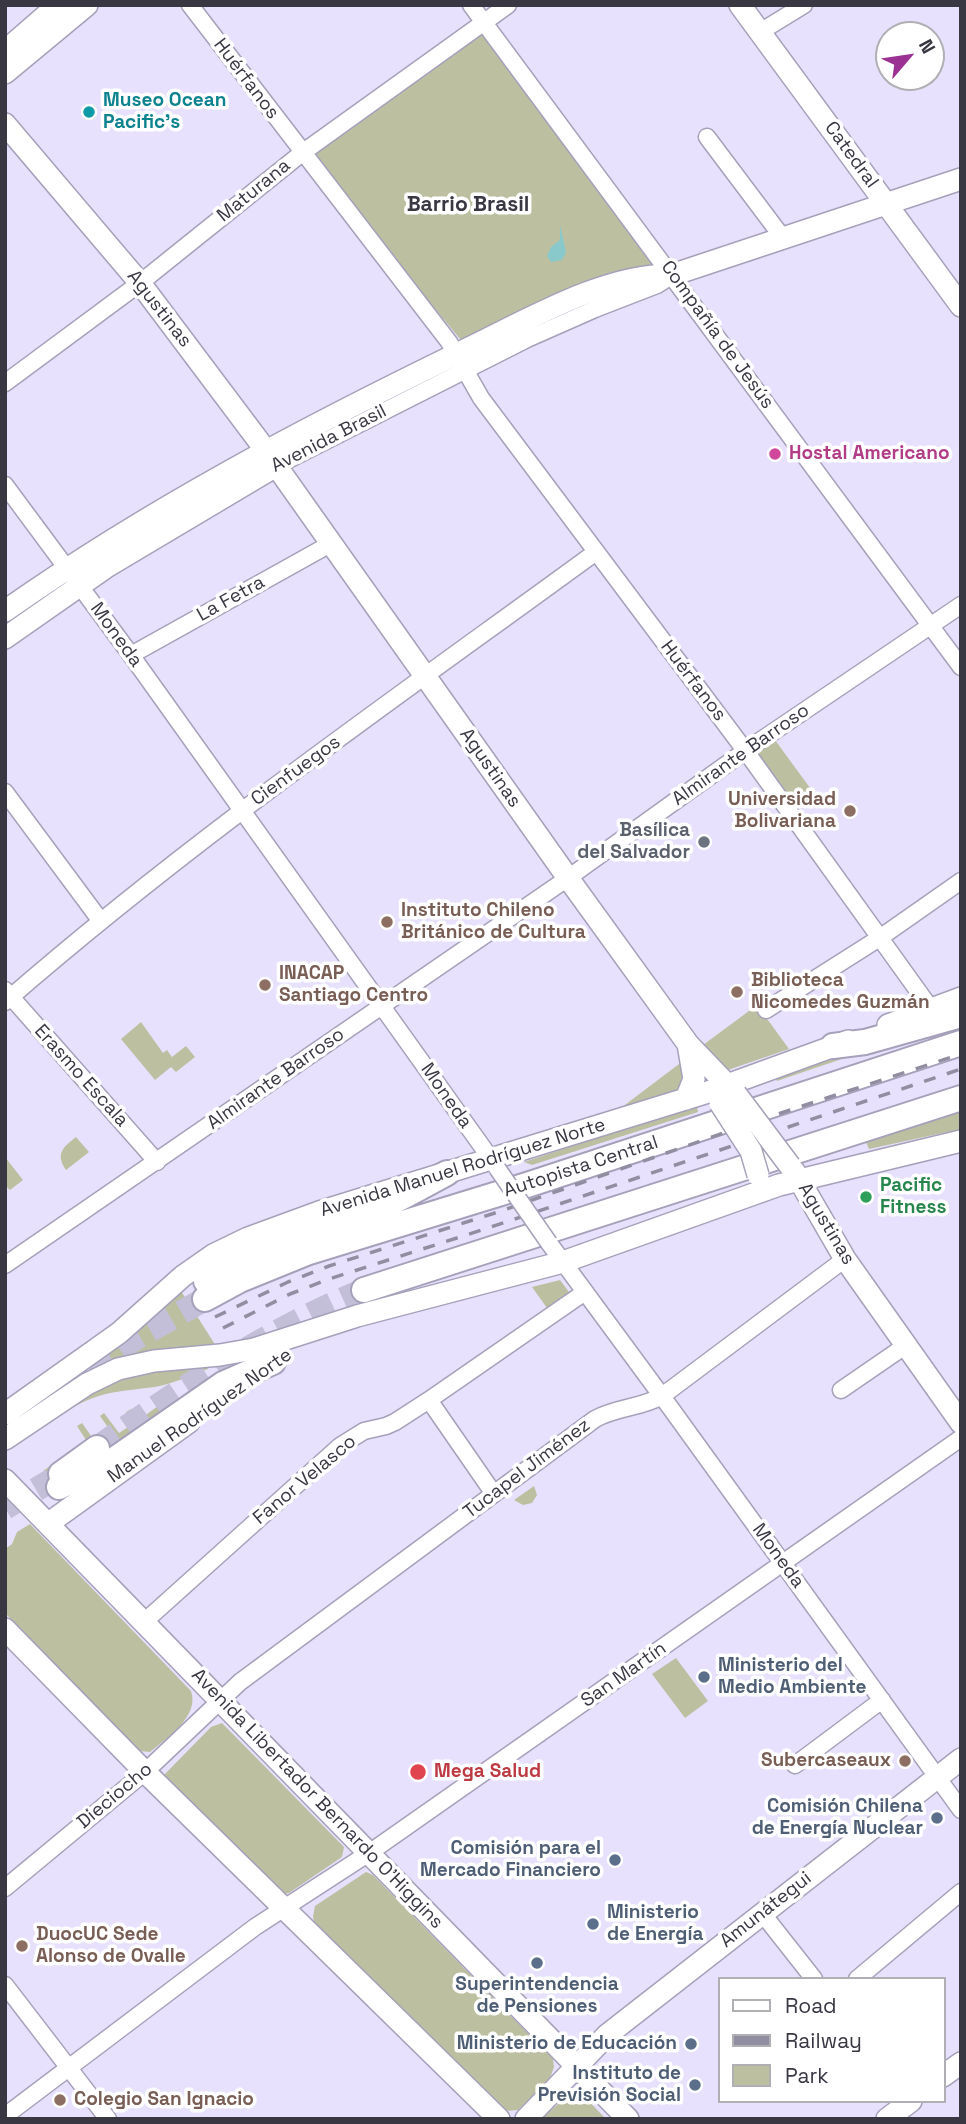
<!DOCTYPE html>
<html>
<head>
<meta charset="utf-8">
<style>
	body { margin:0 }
	#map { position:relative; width:966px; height:2124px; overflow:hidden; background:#e7e1fd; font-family:"Space Grotesk",sans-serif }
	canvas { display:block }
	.frame { position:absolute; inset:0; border:7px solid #393742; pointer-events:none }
	.legend { position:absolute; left:718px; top:1977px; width:228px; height:126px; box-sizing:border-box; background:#fff; border:2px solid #b0afb3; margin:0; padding:9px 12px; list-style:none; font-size:21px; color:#393742 }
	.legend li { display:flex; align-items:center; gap:14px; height:35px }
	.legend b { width:35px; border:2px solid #b0afb3 }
	.north { position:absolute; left:875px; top:21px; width:70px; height:70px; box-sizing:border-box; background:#fff; border:2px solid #b0afb3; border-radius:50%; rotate:61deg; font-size:19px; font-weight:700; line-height:28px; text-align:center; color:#393742 }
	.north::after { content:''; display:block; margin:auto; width:24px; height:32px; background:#9b3193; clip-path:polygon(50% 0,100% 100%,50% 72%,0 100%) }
</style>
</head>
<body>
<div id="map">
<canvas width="966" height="2124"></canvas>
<div class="frame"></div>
<ul class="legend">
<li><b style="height:9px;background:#fff"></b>Road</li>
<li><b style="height:9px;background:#928ea1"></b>Railway</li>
<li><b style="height:19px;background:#bcc0a0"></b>Park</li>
</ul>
<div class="north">N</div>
</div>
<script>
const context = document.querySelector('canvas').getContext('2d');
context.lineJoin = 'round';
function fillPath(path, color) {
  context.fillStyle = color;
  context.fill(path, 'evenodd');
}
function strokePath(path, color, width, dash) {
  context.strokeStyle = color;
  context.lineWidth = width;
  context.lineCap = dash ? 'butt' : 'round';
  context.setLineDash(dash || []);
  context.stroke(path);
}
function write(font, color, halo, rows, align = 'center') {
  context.font = font + ' "Space Grotesk",sans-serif';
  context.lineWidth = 7;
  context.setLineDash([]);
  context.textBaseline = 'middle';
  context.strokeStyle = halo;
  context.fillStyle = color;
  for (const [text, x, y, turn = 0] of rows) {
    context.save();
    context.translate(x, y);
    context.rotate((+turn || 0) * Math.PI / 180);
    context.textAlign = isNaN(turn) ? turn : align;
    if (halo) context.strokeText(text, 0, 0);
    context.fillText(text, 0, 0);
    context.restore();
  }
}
fillPath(new Path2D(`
	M481,33L650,254L653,263L651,266L461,340L384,248L312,155Z
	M775,740L816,796L798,809L757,753Z
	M757,1005L789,1049L725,1071L703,1045Z
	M141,1022L163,1053L167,1050L172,1057L186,1046L195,1057L176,1072L171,1067L155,1080L121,1039Z
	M874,1048L777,1081L774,1072L834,1051Z
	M683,1061L687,1083L678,1090L609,1117Z
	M697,1105L698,1112L532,1165L524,1162Z
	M961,1109V1129L869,1149L865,1140Z
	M76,1137L89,1152L66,1170C55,1154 63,1147 76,1137Z
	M5,1157L23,1180L10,1190L5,1185Z
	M560,1280L569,1292L547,1308L532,1287Z
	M181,1291L216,1346L141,1352L97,1367L96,1364Z
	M208,1366V1369C191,1375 173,1384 155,1387C118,1392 104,1390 70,1409L68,1407L101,1387L135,1373Z
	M158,1406L162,1411L108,1456L92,1441L46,1473L43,1471L86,1440L77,1426L82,1423L99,1447L114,1436L100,1416L104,1413L119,1433L134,1423L126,1412L131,1409L139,1420Z
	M534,1486L537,1495L532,1503L523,1505L514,1500Z
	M30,1524L191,1691C200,1716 167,1738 150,1752L138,1751L5,1613V1549L12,1544L17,1532Z
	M676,1658L708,1701L685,1718L652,1674Z
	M222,1723L344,1847L342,1857L289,1893L283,1894L163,1776L211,1727Z
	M366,1872L373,1875L553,2059L554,2067L550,2078L518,2110L506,2111L316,1929L313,1917L315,1906Z
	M574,2090L580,2092L606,2119H541Z`), '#bcc0a0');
fillPath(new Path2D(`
	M560,225L566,252L562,260L551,262L547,256L551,247L560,240Z`), '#8ac9cb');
strokePath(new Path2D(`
	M61,1391L126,1344L205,1299
	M97,1448C181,1388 268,1330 364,1290
	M5,1508L52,1480`), '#c4bfd8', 24, [24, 12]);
const minor = new Path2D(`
	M190,5L449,342L481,398L750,757L931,1009
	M471,5L961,667
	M760,32L804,5
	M707,137L783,238
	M5,383L140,283L302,153L508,5
	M276,466L527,339L595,309L657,285L668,278
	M5,485L131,655L496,1166
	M131,655L332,543
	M5,792L100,920
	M5,990L157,1162
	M5,1002C192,839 396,698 596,552
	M766,1010L881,937L961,881
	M549,1243L672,1410L961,1810
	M5,1265L568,878L745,751L961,605
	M841,1390L905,1346
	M429,1400L494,1494
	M144,1622L340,1446L364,1431L386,1426L395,1422L429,1400L585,1292
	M795,1765L882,1700
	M5,1888L145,1772L240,1682L595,1419C617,1407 641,1408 662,1396L845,1259
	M762,1913L814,1979
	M857,1979L961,1892
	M5,1985L108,2119
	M5,2116L255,1927L369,1853L961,1438`);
const major = new Path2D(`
	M740,5L961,306
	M5,51L58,5
	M5,73L87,5
	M5,124L140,283L258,440L568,878L688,1044L736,1094
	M5,611C150,509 306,427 465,350C526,321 604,274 672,275L961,179
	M5,638L108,566L276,466
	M888,1025L961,998
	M686,1099L694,1079L688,1044
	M794,1171L845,1259L961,1423
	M5,1414L119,1333L183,1276L213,1255L248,1238L319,1212L705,1093L848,1041
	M5,1439L87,1384L118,1369L154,1361L220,1355L254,1349L357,1316L563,1262L779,1185L961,1141
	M5,1480L628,2119
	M49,1523L189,1422
	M5,1629L145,1772L499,2119
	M943,2076L961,2063
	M526,2119L607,2035L961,1759
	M887,2119L911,2101`);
const highway = new Path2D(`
	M833,1046L865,1042L961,1015
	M206,1281C255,1249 298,1240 350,1220C384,1208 416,1190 447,1173
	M364,1290L961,1098
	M205,1299L240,1280L309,1252L527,1185L961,1043
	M61,1474L97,1448
	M59,1487L115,1459L223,1384L273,1362`);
strokePath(minor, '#a6a0ba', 19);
strokePath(major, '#a6a0ba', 24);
strokePath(highway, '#a6a0ba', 28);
strokePath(minor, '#fff', 16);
strokePath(major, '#fff', 21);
strokePath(highway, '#fff', 24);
strokePath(new Path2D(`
	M215,1317L288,1282L329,1266L498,1212L772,1116L961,1054
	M223,1328L290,1294L329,1279L488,1228L961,1069`), '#928ea1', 3.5, [12, 12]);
const minorBridge = new Path2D(`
	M497,1168L549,1243`);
const majorBridge = new Path2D(`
	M736,1094L790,1166
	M720,1103L751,1151L758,1175`);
strokePath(minorBridge, '#a6a0ba', 19, []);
strokePath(majorBridge, '#a6a0ba', 24, []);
strokePath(minorBridge, '#fff', 16);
strokePath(majorBridge, '#fff', 21);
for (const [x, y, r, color] of [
	[89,112,7,"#0f9aa8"],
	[775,454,7,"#d1479c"],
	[850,811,7,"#8d6e63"],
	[704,842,7,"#6b7280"],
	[387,922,7,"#8d6e63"],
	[265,985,7,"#8d6e63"],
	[737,992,7,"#8d6e63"],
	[866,1197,7,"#2e9e5b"],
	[704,1677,7,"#5c6f8a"],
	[905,1761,7,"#8d6e63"],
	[418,1772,9,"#e0444e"],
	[937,1818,7,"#5c6f8a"],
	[615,1860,7,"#5c6f8a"],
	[593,1924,7,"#5c6f8a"],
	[22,1946,7,"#8d6e63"],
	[537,1963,7,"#5c6f8a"],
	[691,2044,7,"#5c6f8a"],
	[695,2085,7,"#5c6f8a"],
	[60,2100,7,"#8d6e63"]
]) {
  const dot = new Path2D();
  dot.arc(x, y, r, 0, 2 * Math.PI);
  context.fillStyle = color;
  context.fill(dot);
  strokePath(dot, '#fff', 2.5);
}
write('19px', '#393742', '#fff', [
	["Huérfanos",246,79,53],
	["Catedral",851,155,54],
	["Maturana",254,191,-39],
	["Agustinas",159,309,52],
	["Compañía de Jesús",717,335,54],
	["Avenida Brasil",329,439,-27],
	["La Fetra",231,599,-29],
	["Moneda",116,635,54],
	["Huérfanos",693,681,53],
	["Almirante Barroso",741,755,-35],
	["Agustinas",490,768,55],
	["Cienfuegos",296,771,-36],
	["Erasmo Escala",81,1076,48],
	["Almirante Barroso",276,1079,-35],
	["Moneda",446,1096,55],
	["Autopista Central",581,1167,-18],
	["Avenida Manuel Rodríguez Norte",463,1168,-17],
	["Agustinas",826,1224,59],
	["Manuel Rodríguez Norte",200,1416,-35],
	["Tucapel Jiménez",527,1469,-37],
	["Fanor Velasco",305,1480,-40],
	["Moneda",778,1556,54],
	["San Martín",624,1675,-35],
	["Dieciocho",115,1796,-40],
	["Avenida Libertador Bernardo O'Higgins",317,1799,46],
	["Amunátegui",766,1910,-38]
]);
write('bold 19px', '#0d838f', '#fff', [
	["Museo Ocean",103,101],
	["Pacific's",103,123]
], 'left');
write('bold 19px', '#b23c85', '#fff', [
	["Hostal Americano",789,454]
], 'left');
write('bold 19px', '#785e54', '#fff', [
	["Universidad",836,800,"right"],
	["Bolivariana",836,822,"right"],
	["Instituto Chileno",401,911],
	["Británico de Cultura",401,933],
	["INACAP",279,974],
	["Santiago Centro",279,996],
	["Biblioteca",751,981],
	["Nicomedes Guzmán",751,1003],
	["Subercaseaux",891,1761,"right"],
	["DuocUC Sede",36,1935],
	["Alonso de Ovalle",36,1957],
	["Colegio San Ignacio",74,2100]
], 'left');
write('bold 19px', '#5b616d', '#fff', [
	["Basílica",690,831],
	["del Salvador",690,853]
], 'right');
write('bold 19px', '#27864d', '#fff', [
	["Pacific",880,1186],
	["Fitness",880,1208]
], 'left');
write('bold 19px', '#4e5e75', '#fff', [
	["Ministerio del",718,1666,"left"],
	["Medio Ambiente",718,1688,"left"],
	["Comisión Chilena",923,1807],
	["de Energía Nuclear",923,1829],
	["Comisión para el",601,1849],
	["Mercado Financiero",601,1871],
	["Ministerio",607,1913,"left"],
	["de Energía",607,1935,"left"],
	["Superintendencia",537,1985,"center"],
	["de Pensiones",537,2007,"center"],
	["Ministerio de Educación",677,2044],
	["Instituto de",681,2074],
	["Previsión Social",681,2096]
], 'right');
write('bold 19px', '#be3a42', '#fff', [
	["Mega Salud",434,1772]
], 'left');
write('bold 21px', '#393742', '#fff', [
	["Barrio Brasil",468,205]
]);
</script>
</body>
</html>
